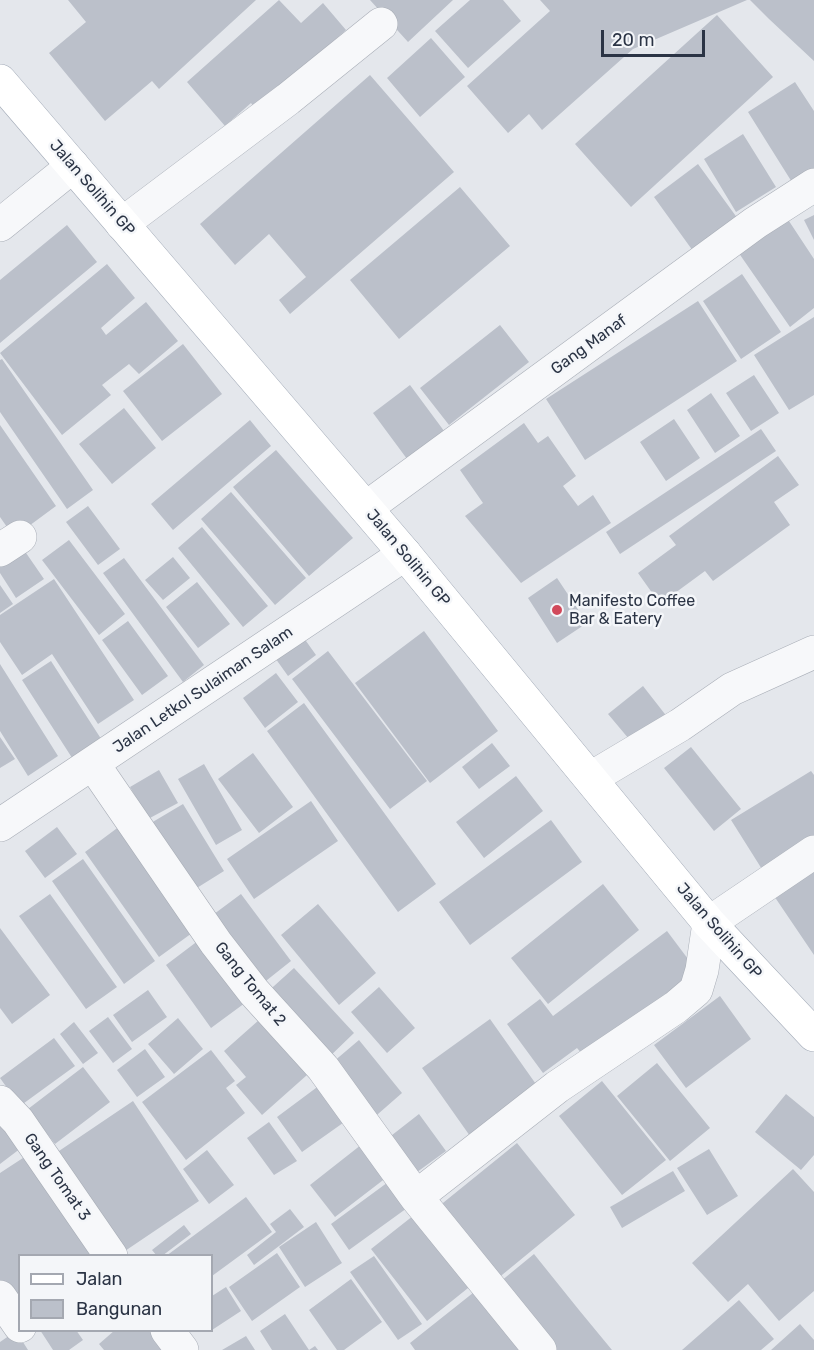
<!DOCTYPE html>
<html>
<head>
<meta charset="utf-8">
<style>
	body { margin:0 }
	#map { position:relative; width:814px; height:1350px; overflow:hidden; background:#e4e7ec; font-family:Rubik,sans-serif }
	canvas { display:block }
	.legend { position:absolute; left:18px; top:1254px; width:195px; height:78px; box-sizing:border-box; background:#f4f6f9; border:2px solid #a4a8b1; margin:0; padding:8px 10px; list-style:none; font-size:18px; color:#2b3445 }
	.legend li { display:flex; align-items:center; gap:12px; height:30px }
	.legend b { width:30px; border:2px solid #a4a8b1 }
	.scale { position:absolute; left:601px; top:30px; width:104px; height:27px; box-sizing:border-box; border:3px solid #2b3445; border-top:0; padding-left:8px; font-size:18px; line-height:21px; white-space:nowrap; color:#2b3445; -webkit-text-stroke:4px #f4f6f9; paint-order:stroke }
</style>
</head>
<body>
<div id="map">
<canvas width="814" height="1350"></canvas>
<ul class="legend">
<li><b style="height:8px;background:#fff"></b>Jalan</li>
<li><b style="height:16px;background:#bbc0ca"></b>Bangunan</li>
</ul>
<div class="scale">20 m</div>
</div>
<script>
const context = document.querySelector('canvas').getContext('2d');
context.lineJoin = 'round';
function fillPath(path, color) {
  context.fillStyle = color;
  context.fill(path, 'evenodd');
}
function strokePath(path, color, width, dash) {
  context.strokeStyle = color;
  context.lineWidth = width;
  context.lineCap = dash ? 'butt' : 'round';
  context.setLineDash(dash || []);
  context.stroke(path);
}
function write(font, color, halo, rows, align = 'center') {
  context.font = font + ' Rubik,sans-serif';
  context.lineWidth = 5;
  context.setLineDash([]);
  context.textBaseline = 'middle';
  context.strokeStyle = halo;
  context.fillStyle = color;
  for (const [text, x, y, turn = 0] of rows) {
    context.save();
    context.translate(x, y);
    context.rotate((+turn || 0) * Math.PI / 180);
    context.textAlign = isNaN(turn) ? turn : align;
    if (halo) context.strokeText(text, 0, 0);
    context.fillText(text, 0, 0);
    context.restore();
  }
}
fillPath(new Path2D(`
	M68,0H256L159,89L152,81L105,121L49,53L86,22Z
	M279,0L301,23L323,3L346,30L256,110L251,103L225,126L187,82Z
	M370,0H453L408,42Z
	M470,0H503L521,21L468,68L435,31Z
	M540,0H747L633,49L542,130L529,114L508,133L467,86L550,11Z
	M750,0H814V61L769,19Z
	M717,15L773,77L631,207L575,144Z
	M431,38L465,77L420,117L387,78Z
	M370,75L454,172L290,314L279,300L306,277L269,234L235,265L200,224Z
	M795,82L814,111V175L795,187L748,112Z
	M743,134L776,187L736,212L704,159Z
	M698,164L738,219L693,251L654,197Z
	M460,187L510,246L399,339L350,280Z
	M785,215L814,259V308L790,327L736,249Z
	M814,215V240L804,220Z
	M67,225L97,262L0,343V280Z
	M107,264L135,298L101,328L106,335L146,302L178,341L139,374L129,364L102,385L111,395L62,435L0,353Z
	M742,274L781,332L741,359L703,301Z
	M698,301L737,361L585,460L546,399Z
	M814,317V395L789,410L754,355Z
	M500,325L529,362L449,425L420,388Z
	M183,344L222,394L162,441L123,391Z
	M2,359L93,490L67,509L0,412V360Z
	M754,375L779,413L751,431L726,393Z
	M410,385L450,439L413,467L373,413Z
	M711,393L740,436L715,453L687,410Z
	M124,408L156,448L112,484L79,444Z
	M674,419L700,458L666,481L640,442Z
	M250,420L271,446L173,530L151,504Z
	M524,423L538,443L548,436L576,476L563,486L578,506L593,495L611,523L521,583L465,516L483,503L460,470Z
	M0,425L56,506L14,537L0,517Z
	M761,429L776,451L620,554L606,532Z
	M276,450L353,538L309,576L233,487Z
	M778,456L799,485L774,502L790,525L713,581L705,571L660,604L638,573L676,545L669,536Z
	M231,492L306,578L275,605L201,519Z
	M88,506L120,549L98,565L66,522Z
	M202,527L268,606L243,627L178,548Z
	M69,540L125,614L99,635L42,560Z
	M24,550L44,579L16,598L0,573V567Z
	M173,557L190,578L163,600L145,580Z
	M124,558L204,665L183,682L103,573Z
	M557,578L587,623L557,643L528,598Z
	M54,579L134,700L98,724L52,654L22,675L0,642V615Z
	M197,582L230,624L198,648L166,607Z
	M0,585L13,604L0,613Z
	M128,621L168,676L142,695L102,640Z
	M424,631L498,731L430,783L355,683Z
	M301,634L316,655L288,676L273,655Z
	M328,651L427,781L390,809L292,679Z
	M51,661L105,745L76,764L22,680Z
	M0,664L58,756L28,776L0,731Z
	M276,673L298,702L265,728L243,698Z
	M643,686L668,718L634,745L608,714Z
	M304,703L436,884L398,912L267,731Z
	M0,737L15,759L0,768Z
	M492,743L510,766L479,789L462,767Z
	M691,747L741,809L714,831L664,768Z
	M253,753L293,807L259,833L218,779Z
	M204,764L242,830L216,845L178,779Z
	M159,770L178,803L148,819L130,787Z
	M811,771L814,775V844L765,874L731,820Z
	M516,776L543,811L484,858L456,822Z
	M311,801L338,841L254,899L227,859Z
	M183,804L224,871L192,891L151,823Z
	M551,820L582,862L470,945L439,902Z
	M124,823L199,928L159,957L85,852Z
	M57,827L77,854L45,878L25,851Z
	M83,859L155,961L124,984L52,881Z
	M814,860V955L770,890Z
	M603,884L639,930L548,1004L511,958Z
	M50,894L117,987L86,1009L19,916Z
	M241,894L291,961L257,988L206,920Z
	M318,904L376,973L339,1005L281,935Z
	M0,928L50,995L12,1024L0,1008Z
	M667,931L697,971L583,1055L577,1048L543,1073L507,1024L540,999L553,1016Z
	M203,937L249,1000L211,1028L166,965Z
	M294,968L354,1033L325,1061L264,995Z
	M379,987L415,1028L387,1053L351,1012Z
	M148,990L167,1017L132,1042L113,1015Z
	M720,996L751,1039L686,1088L654,1045Z
	M268,1012L316,1067L262,1115L236,1085L246,1077L224,1051Z
	M108,1017L132,1049L113,1063L89,1031Z
	M178,1018L203,1049L174,1074L148,1044Z
	M490,1019L538,1087L470,1136L422,1068Z
	M74,1022L98,1053L83,1064L60,1034Z
	M54,1038L75,1066L20,1106L0,1078Z
	M359,1040L402,1093L370,1121L326,1068Z
	M145,1049L165,1077L137,1097L117,1070Z
	M211,1050L235,1081L226,1088L245,1113L186,1160L142,1102Z
	M657,1063L710,1128L670,1161L617,1096Z
	M83,1067L110,1102L55,1144L28,1109Z
	M602,1081L666,1160L622,1195L559,1116Z
	M324,1082L350,1118L302,1152L277,1117Z
	M786,1094L814,1117V1155L801,1170L755,1132Z
	M133,1101L199,1201L122,1253L56,1153Z
	M0,1112L25,1145L0,1164Z
	M419,1114L446,1151L413,1175L387,1139Z
	M269,1122L297,1161L274,1175L247,1138Z
	M366,1141L391,1174L335,1217L310,1185Z
	M517,1143L575,1215L491,1284L433,1211Z
	M709,1149L738,1196L707,1215L677,1168Z
	M207,1150L234,1185L209,1204L183,1169Z
	M26,1156L92,1256H20V1315L0,1285V1173Z
	M793,1169L814,1192V1291L779,1321L748,1284L728,1302L692,1263Z
	M673,1171L685,1191L622,1228L610,1207Z
	M395,1177L414,1203L349,1250L331,1224Z
	M246,1197L272,1232L212,1276V1256H166Z
	M423,1208L478,1280L427,1321L371,1249Z
	M290,1209L304,1227L254,1265L247,1255L276,1232L270,1224Z
	M316,1222L342,1263L305,1287L279,1247Z
	M184,1225L191,1234L162,1256H157L152,1250Z
	M277,1253L300,1287L252,1321L229,1287Z
	M534,1254L579,1310L612,1350H547L495,1286Z
	M374,1256L422,1324L398,1340L350,1272Z
	M351,1279L382,1322L344,1350H337L309,1310Z
	M483,1285L534,1350H415L410,1343Z
	M226,1287L241,1311L212,1330V1296Z
	M739,1300L774,1339L761,1350H682Z
	M285,1314L309,1350L315,1346L318,1350H272L260,1331Z
	M800,1324L814,1340V1350H771Z
	M40,1330H76L83,1340L69,1350H53Z
	M115,1330H155L167,1345L161,1350H104L99,1344Z
	M16,1331L28,1350H0V1342Z
	M246,1336L255,1350H222Z`), '#bbc0ca');
const minor = new Path2D(`
	M122,224L288,99L381,24
	M0,225L73,166
	M366,508L755,223L814,185
	M0,550L20,537
	M93,764L216,943L254,992L323,1068L416,1197L540,1350
	M591,778L680,725L732,689L814,652
	M0,825L405,554
	M0,1102L18,1121L111,1256
	M416,1197L557,1087L676,1007L696,990L702,970L709,923L814,852
	M0,1297L20,1326
	M167,1330L182,1350`);
const major = new Path2D(`
	M0,81L405,554L709,923L814,1035`);
strokePath(minor, '#a9aeb7', 34);
strokePath(major, '#a3abb8', 34);
strokePath(minor, '#f7f8fa', 33);
strokePath(major, '#fff', 33);
for (const [x, y, r, color] of [
	[557,610,6,"#d1495b"]
]) {
  const dot = new Path2D();
  dot.arc(x, y, r, 0, 2 * Math.PI);
  context.fillStyle = color;
  context.fill(dot);
  strokePath(dot, '#f4f6f9', 2);
}
write('16px', '#2b3445', '#f4f6f9', [
	["Jalan Solihin GP",92,188,49],
	["Gang Manaf",589,345,-36],
	["Jalan Solihin GP",408,558,50],
	["Jalan Letkol Sulaiman Salam",203,690,-34],
	["Jalan Solihin GP",719,931,49],
	["Gang Tomat 2",250,984,51],
	["Gang Tomat 3",57,1177,55]
]);
write('16px', '#2b3445', '#f4f6f9', [
	["Manifesto Coffee",569,601],
	["Bar & Eatery",569,619]
], 'left');
</script>
</body>
</html>
